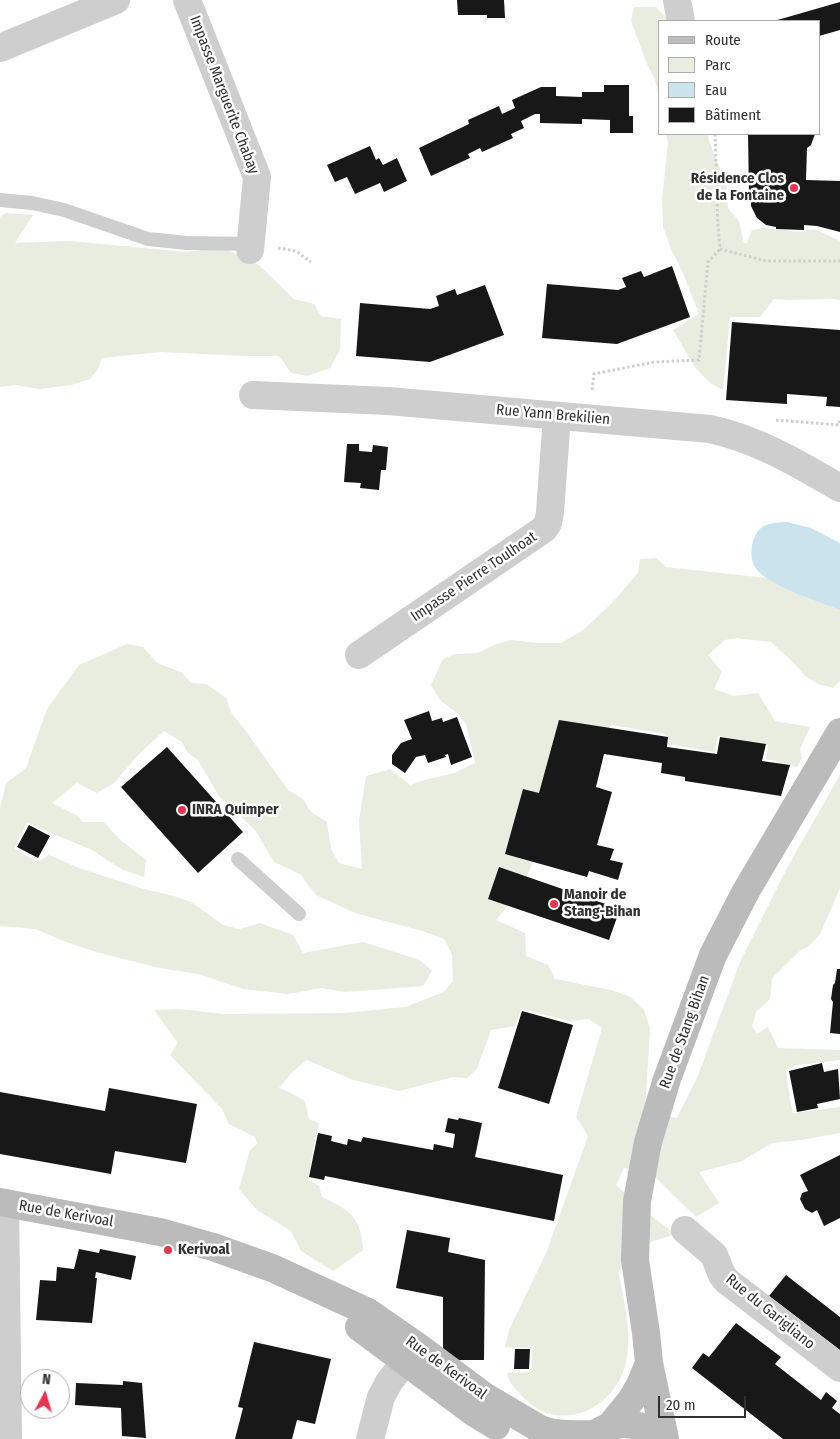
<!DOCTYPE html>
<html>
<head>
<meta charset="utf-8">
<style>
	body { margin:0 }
	#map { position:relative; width:840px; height:1439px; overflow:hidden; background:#fff; font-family:"Fira Sans Condensed",sans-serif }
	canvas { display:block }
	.legend { position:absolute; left:658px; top:20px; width:162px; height:115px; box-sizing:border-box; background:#fff; border:1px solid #adadad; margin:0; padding:6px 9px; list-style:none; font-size:15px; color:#313131 }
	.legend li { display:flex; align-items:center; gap:10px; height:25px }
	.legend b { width:25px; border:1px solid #adadad }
	.north { position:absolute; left:20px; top:1369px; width:50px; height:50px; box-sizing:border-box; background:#fff; border:1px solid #adadad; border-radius:50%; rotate:6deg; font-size:14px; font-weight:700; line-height:20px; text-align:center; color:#313131 }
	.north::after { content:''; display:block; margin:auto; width:18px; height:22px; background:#e63450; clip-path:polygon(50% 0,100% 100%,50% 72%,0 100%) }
	.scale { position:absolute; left:658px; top:1396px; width:88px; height:22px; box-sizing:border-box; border:2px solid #313131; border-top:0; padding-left:6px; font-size:15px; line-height:18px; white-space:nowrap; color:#313131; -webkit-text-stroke:4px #fff; paint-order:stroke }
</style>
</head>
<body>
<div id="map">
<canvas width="840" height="1439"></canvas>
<ul class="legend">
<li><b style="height:6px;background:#bbb"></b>Route</li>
<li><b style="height:14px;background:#e8eddf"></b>Parc</li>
<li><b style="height:14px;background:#cbe3ed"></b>Eau</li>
<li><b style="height:14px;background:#181818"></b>Bâtiment</li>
</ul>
<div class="north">N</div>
<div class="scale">20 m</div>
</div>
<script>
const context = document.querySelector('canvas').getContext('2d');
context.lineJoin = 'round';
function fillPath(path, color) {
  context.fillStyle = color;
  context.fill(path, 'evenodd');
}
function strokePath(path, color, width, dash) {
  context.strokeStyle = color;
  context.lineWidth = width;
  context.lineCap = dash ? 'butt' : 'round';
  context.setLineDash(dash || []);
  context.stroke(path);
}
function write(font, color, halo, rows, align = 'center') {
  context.font = font + ' "Fira Sans Condensed",sans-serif';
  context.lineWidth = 5;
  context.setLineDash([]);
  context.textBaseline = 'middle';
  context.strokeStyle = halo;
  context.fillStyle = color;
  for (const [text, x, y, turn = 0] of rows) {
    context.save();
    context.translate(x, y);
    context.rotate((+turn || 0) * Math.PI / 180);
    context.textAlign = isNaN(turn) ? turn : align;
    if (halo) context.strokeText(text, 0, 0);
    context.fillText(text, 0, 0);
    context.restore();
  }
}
fillPath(new Path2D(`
	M634,7H656L670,21H659V97L655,80L647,64L631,21Z
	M666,134H708L709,141L726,183L728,208L739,221L744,243H747L752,230L764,228L801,232L808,230H817L840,241V300L833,299L789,300L774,299L760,317H730L723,390L710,383L695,367L673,330L699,314L683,273L671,249L663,227L662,199L668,143Z
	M6,213L33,215L15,243L69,241L187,252L222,247L259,265L294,299L314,304L321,316L341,319L340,350L330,368L307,376L291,373L279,356H246L161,352L102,358L98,369L90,379L71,385L40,389L15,385L0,387V217Z
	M656,558L666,567L766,578L807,598L840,610V681L833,688L818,684L805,676L795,664L771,642L737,638L725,640L708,655L722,672L714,689L734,696L758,693L775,721L810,727L800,749L802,758L797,767L766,759L768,745L718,736L715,752L672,745L665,734L612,725L594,740L568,783L521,889L496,920L525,933L526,956L548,965L555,979L611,990L631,997L644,1010L650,1028L645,1112L677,1118L697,1078L740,962L787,868L840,775V888L820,934L809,946L801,950L772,978L770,999L756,1012L752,1026L757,1034L768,1027L778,1048L840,1050V1060L797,1065L786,1070L790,1100L793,1113L840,1107V1133L801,1140L772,1143L742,1161L699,1172L719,1203L696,1217L652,1174L624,1168L616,1185L654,1218L675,1234L645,1244L630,1253L618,1272C625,1300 632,1334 626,1362C615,1411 557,1436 521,1395C515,1388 509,1383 507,1373L531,1372L532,1348L505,1347L509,1330L547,1251L588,1136L576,1117L602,1028L589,1019L569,1021L521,1009L515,1026L491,1030L477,1069L467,1078L453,1077L399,1091L353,1080L307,1060L292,1072L279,1088L291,1093L305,1101L309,1119L319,1123L315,1140L308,1179L319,1186L322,1197C350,1210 361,1217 363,1250L333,1271L301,1251L291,1231L257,1210L239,1189L250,1150L257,1144L255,1137L229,1124L222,1109L170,1055L178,1043L154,1010L178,1009L225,1014L344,1013L405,1007L444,992L453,981L452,954L444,939L422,931L355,913L316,895L300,874L274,862L255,830L219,796L198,760L187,752L182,742L164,731L138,755L114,783L97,793L77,783L52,803L78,816L82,822H104L118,838L146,860L144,877L123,870L92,850L27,823L14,849L38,862L49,855L79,868L144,889L174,896L191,902L223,925L239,929L260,923L293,935L303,953L363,942L420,960L432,971L423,986L346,992L322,988L288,994L243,989L198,974L160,968L96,952L63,941L36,929L0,926V808L6,783L26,768L47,709L79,665L127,644L143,647L157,663L181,672L191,683L206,684L226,698L232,714L245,730L288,790L303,799L311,812L327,822L331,849L339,863L362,869L359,820L366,776L390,769L410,785L424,780L454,773L475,763L466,724L457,713L440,700L431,685L443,659L455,654L478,653L494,645L511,640L537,643H561L582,631L611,604L638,573L640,559Z`), '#e8eddf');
fillPath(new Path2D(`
	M787,522L811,528L840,543V610C821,603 764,584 755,567C750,558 751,550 753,541C759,523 770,523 787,522Z`), '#cbe3ed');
fillPath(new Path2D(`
	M457,0H504L505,18H487V15H458Z
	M840,2V30L819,36V21H774Z
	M604,85H629V116H633V133H610V120L582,119V124L540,123V114H535L521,121L524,128L511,134L513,138L482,152L480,148L468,154L470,158L431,176L419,148L469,124L468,120L499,106L502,114L515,108L512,100L541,87H556V96L582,97V92H604Z
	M748,134H815L811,145L807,148L806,180L840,181V232L817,226L804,225V230L776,229V227L766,225L757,218L751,206V196L749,195Z
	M370,146L376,160L379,158L383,165L397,158L407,181L384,192L380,183L355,194L347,177L335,182L327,165Z
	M672,266L690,317L617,344L542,338L547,284L618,290L626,287L622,278L641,271L644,277Z
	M485,285L504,335L430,362L356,356L360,303L430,309L439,306L436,296L455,289L457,295Z
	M732,322L840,330V407L826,406L827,397L787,394V404L726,400Z
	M347,444H359V451L372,452L373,445L388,447L386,470H381L379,490L360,488L361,483L344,482Z
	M429,711L432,721L442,718L443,722L457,717L472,757L451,765L448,754L445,755L446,757L428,763L425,755L416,757L405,773L392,764V755L401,743L412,739L404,720Z
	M559,720L668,737L667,747L717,754L720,737L766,744L762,761L790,765L781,796L685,781V777L661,773L662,763L604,754L596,787L612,792L597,845L614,849L610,860L623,863L618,880L589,871L587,877L505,854L523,789L539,793Z
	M167,747L243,832L198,873L121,787Z
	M29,825L50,836L38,858L17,847Z
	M499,867L620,909L609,940L488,899Z
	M837,969H840V1034L830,1033L833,1002L831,999L833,985L835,983Z
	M522,1011L573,1025L549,1104L498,1088Z
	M822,1063L824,1072L838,1069L840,1099L817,1104L818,1108L797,1112L789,1071Z
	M109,1088L197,1104L186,1163L115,1151L111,1174L0,1154V1092L105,1111Z
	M448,1118L458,1120L459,1118L482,1123L475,1157L563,1175L554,1221L325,1176L324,1180L309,1177L318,1133L332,1136L331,1141L347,1145L348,1139L361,1142L363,1137L433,1150L434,1144L453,1148L455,1134L445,1132Z
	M840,1155V1218L824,1226L817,1210L812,1213L805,1209L800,1199L802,1193L808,1191L800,1175Z
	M407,1230L450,1238L448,1252L485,1260L484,1360H456L443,1351V1297L396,1288Z
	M79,1249L99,1253L100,1249L136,1256L131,1280L96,1272L95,1278H97L92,1323L36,1320L40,1280L56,1281L57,1267L74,1269Z
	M786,1275L840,1317V1350L769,1296Z
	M736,1323L781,1357L775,1364L821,1400L826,1392L837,1401L832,1408L840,1414V1439H783L692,1368L703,1353L709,1357Z
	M254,1342L331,1359L315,1424L297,1420L292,1439H235L243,1408L238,1407Z
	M515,1349H530L529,1369H514Z
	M123,1381L142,1383L146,1438L122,1436L121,1408L75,1405L76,1383L123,1385Z`), '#181818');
strokePath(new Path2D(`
	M715,134C717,172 716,211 720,249L766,261H840
	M278,248L296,251L311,262
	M592,390L594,374L654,362L699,360L708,262L720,249
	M776,420L839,425L840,419`), '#cecece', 3, [2.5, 2.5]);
strokePath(new Path2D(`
	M0,200L32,203L64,210L148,239L187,243L251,244
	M238,859L299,914`), '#cecece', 14);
strokePath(new Path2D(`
	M187,0L257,177L250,250
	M677,0L681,21
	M0,48L116,0
	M253,395L388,401L710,429C757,439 799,464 840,488
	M359,655L544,529L548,523L550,512L557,416
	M5,1203L8,1439
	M685,1230L714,1255L722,1275L727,1281L840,1368
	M370,1439L381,1397L389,1382L417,1346`), '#cecece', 28);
strokePath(new Path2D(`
	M0,1202L160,1232L213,1247L272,1268L368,1312L417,1346L484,1396L540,1429C557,1436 577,1434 595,1434
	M359,1327L473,1412L496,1426
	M610,1426L632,1399L640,1385L649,1363
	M590,1439C608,1420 641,1419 659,1439
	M665,1439L649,1363L646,1333L635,1260L637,1201L648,1142L667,1079L713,955L746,891L840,732`), '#bbb', 28);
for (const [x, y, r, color] of [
	[794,188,5,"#e63450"],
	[182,810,5,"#e63450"],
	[554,904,5,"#e63450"],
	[168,1250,5,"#e63450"]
]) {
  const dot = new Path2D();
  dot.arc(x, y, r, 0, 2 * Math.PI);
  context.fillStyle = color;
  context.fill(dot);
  strokePath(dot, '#fff', 2);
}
write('15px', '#313131', '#fff', [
	["Impasse Marguerite Chabay",224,95,69],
	["Rue Yann Brekilien",553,415,5],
	["Impasse Pierre Toulhoat",474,577,-34],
	["Rue de Stang Bihan",685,1032,-70],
	["Rue de Kerivoal",66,1214,10],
	["Rue du Garigliano",770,1312,39],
	["Rue de Kerivoal",446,1368,36]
]);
write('bold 15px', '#313131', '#fff', [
	["Résidence Clos",784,179,"right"],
	["de la Fontaine",784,196,"right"],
	["INRA Quimper",192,810],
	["Manoir de",564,895],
	["Stang-Bihan",564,912],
	["Kerivoal",178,1250]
], 'left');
</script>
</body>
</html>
